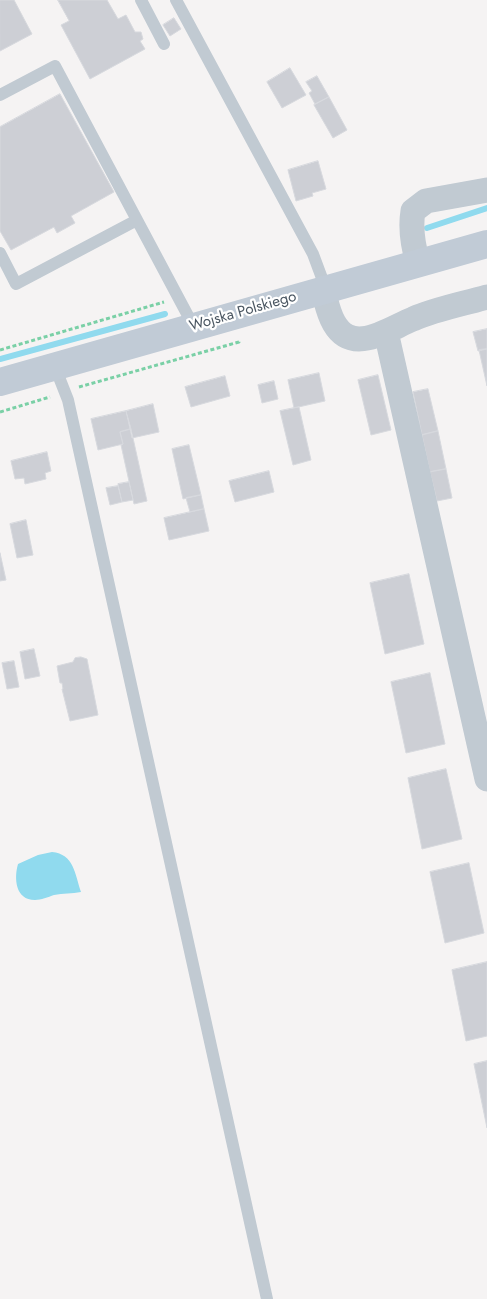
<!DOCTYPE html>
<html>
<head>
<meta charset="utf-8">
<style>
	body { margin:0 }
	canvas { display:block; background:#f5f3f3 }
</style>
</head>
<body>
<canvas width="487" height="1299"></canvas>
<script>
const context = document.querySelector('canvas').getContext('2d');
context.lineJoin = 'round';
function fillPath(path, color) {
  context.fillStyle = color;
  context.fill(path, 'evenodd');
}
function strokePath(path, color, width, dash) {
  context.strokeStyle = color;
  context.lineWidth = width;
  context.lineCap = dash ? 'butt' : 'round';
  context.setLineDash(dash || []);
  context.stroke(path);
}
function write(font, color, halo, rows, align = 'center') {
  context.font = font + ' Jost,sans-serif';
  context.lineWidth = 4.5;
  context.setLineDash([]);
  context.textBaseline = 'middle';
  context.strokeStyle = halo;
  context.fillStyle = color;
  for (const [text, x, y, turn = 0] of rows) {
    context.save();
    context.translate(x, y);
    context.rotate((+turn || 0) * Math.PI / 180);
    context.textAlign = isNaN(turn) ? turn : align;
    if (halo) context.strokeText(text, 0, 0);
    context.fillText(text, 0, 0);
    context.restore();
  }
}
fillPath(new Path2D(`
	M52,852C74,854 75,874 81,892C72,894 63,893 54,895C48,897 41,900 35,900C15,900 14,878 18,864L38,855Z`), '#90daee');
strokePath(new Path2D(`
	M427,228L487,208
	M0,359L165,314`), '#90daee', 6);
const building = new Path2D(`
	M0,0H14L32,34L0,51Z
	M58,0H107L118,19L126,15L135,32H141L143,39L140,41L145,49L90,79L61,25L69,21Z
	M174,18L181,29L170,36L163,25Z
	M290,68L306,95L282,108L267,82Z
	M317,76L329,97L315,104L309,93L312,91L306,82Z
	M60,94L114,192L71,216L75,223L57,233L54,227L11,250L0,231V127Z
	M329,97L347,130L333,138L314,105Z
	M318,161L326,189L312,193L313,196L296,201L288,170Z
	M487,329V349L478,351L473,332Z
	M487,349V386L479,350Z
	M319,373L325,401L294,408L288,380Z
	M378,375L391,430L371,435L358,380Z
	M225,376L230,396L191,407L185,387Z
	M274,381L278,399L262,403L258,385Z
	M428,389L438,431L422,435L413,392Z
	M153,404L159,432L132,438L126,411Z
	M299,407L311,460L293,465L280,411Z
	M126,411L131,429L120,432L123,444L98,450L91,419Z
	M131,429L147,501L134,504L121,445L123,444L120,432Z
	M438,431L446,469L430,472L422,435Z
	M189,445L201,495L183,499L172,449Z
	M47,452L51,471L45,473L46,479L25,484L24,478L15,479L11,461Z
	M446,469L452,498L437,501L430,472Z
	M269,471L274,492L235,502L229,481Z
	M129,482L133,500L122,502L118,484Z
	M118,486L122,502L110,505L106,488Z
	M201,495L204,509L190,512L186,498Z
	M204,509L209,531L169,540L164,518Z
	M26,520L33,555L17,558L10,524Z
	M0,553L6,580L0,581Z
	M409,574L424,644L385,654L370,583Z
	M34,649L40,676L25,679L20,652Z
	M81,657L87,659L98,715L70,721L62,689H63L62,683H60L57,666L73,662L75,658Z
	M14,661L19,687L7,689L2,663Z
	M430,673L445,744L406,753L391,682Z
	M446,769L462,839L422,849L408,778Z
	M469,863L484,933L445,943L430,872Z
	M487,962V1036L466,1041L452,970Z
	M487,1061V1128L474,1064Z`);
fillPath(building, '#cdcfd5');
strokePath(building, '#d7d9de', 1);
strokePath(new Path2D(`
	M0,350L164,302
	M79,387L239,342V340
	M0,412L50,397`), '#7ad0a6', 3, [4, 2.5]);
strokePath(new Path2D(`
	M141,0L164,44
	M176,0L313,254L326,289
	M0,95L55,66L194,327
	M0,253L16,284L137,220
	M55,367L68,400L267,1299`), '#c1cad2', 12);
strokePath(new Path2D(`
	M418,263C413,246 410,229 413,211L426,201L487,190
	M323,290C326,300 328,313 334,323C353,356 388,329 413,319C436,309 463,304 487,297
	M386,332L487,779`), '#c1cad2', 25);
strokePath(new Path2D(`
	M0,382L487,244`), '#c1cbd6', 28);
write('15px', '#4a5661', '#fff', [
	["Wojska Polskiego",243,312,-16]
]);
</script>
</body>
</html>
